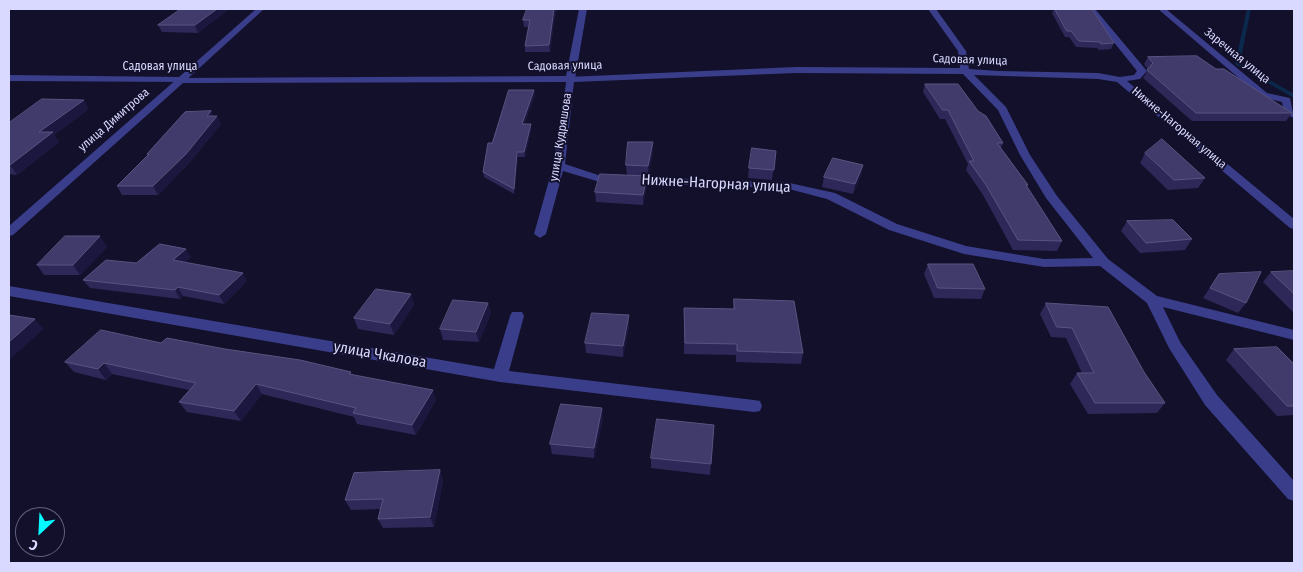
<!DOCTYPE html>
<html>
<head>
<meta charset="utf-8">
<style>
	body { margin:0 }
	#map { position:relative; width:1303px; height:572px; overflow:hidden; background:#12102a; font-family:"Fira Sans Condensed",sans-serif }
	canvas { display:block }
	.frame { position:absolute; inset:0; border:10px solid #d9d8ff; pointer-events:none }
	.north { position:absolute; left:15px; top:507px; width:50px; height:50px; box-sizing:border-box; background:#12102a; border:1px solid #62607f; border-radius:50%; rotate:205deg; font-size:14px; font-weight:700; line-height:20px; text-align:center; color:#d9d8ff }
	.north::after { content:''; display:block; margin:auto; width:18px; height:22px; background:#04fbff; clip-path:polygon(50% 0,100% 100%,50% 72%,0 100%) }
</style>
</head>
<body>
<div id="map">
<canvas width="1303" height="572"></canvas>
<div class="frame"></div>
<div class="north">С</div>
</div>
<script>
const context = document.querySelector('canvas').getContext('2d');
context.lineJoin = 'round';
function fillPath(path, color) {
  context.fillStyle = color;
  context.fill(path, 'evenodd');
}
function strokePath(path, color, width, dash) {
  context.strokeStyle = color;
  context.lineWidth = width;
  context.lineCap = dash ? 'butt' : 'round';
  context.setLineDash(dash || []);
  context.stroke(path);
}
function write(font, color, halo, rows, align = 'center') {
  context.font = font + ' "Fira Sans Condensed",sans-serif';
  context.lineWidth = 4;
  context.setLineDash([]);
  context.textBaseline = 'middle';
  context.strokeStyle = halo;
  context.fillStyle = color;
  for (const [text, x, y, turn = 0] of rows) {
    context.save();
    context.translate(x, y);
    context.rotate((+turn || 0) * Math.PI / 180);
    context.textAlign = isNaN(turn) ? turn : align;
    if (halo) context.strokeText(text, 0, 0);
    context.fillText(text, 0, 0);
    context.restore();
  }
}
fillPath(new Path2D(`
	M1247,9H1251L1240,63L1294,94V98L1235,64Z`), '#0b294d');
fillPath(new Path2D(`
	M256,9H264L184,82L9,81V75L179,77Z
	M928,9H936L966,51L969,69L999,71L1098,73L1120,77L1134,75L1137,71L1087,9H1095L1147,71L1140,79L1127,81L1294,219V229L1290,228L1117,82L1098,79L974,75L1006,107L1030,155L1057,196L1108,259L1157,296L1294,330V340L1163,307L1180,342L1217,395L1294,481V501L1288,499L1205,405L1169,348L1147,303L1100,266L1044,267L964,254L889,230L827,199L785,188L600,182L563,171L546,234L540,238L534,234L553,166L567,77L796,67L960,68L958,51ZM796,73L963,74L998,110L1020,155L1046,198L1093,258L1044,259L966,246L897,224L835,193L785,182L601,176L565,164L574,82Z
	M1158,9H1166L1267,93L1290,98L1294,118L1284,113L1282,102L1261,97Z
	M9,286L494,369L510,316L512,312H522L524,316L509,371L754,400L760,401L762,406L760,411L754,412L500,382L9,296Z`), '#3a3d8a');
fillPath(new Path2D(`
	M579,9H587L575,79L570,82L183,83L13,235L9,236V226L178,78L566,76Z`), '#3a3d8a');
fillPath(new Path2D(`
	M229,9L198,33L162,32L158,25Z
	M526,9H557L555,16L550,52H525V46L528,27H524L523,20L526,12Z
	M1054,9H1092L1114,43L1111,49L1099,50L1097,48L1076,47L1069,37H1065L1052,13Z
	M1148,57L1216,69L1292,113L1286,121H1192L1143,78L1148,70L1144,64Z
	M925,84L978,111L1003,143L1001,148L1028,185L1027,187L1062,241L1057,251L1013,250L983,195L966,170L968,164L945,119H940L923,92Z
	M535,95L524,124L531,129L525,157H518L514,194L484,177L483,172L492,143Z
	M89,109L54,135L59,142L17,175L9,174V123Z
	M211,111L213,116L221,124L190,162L158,195H122L117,186L147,156V154Z
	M776,151L772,180L748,178L749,168Z
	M653,152L648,176H647V185L643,205L596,202L595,192L627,175L626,165Z
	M1145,153L1205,178L1198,188L1168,190L1140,163Z
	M863,165L861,175L853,194L822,187L824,177Z
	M1127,221L1192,239L1185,250L1140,253L1121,231Z
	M107,247L80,275H44L37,265Z
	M191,257L185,262L247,281L224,304L183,296L180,299L90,288L83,280L136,263Z
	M928,264L985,289L981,299L934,298L924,274Z
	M1294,271V313L1263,282L1271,272Z
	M1219,274L1246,303L1238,313L1203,298Z
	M411,294L414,305L394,335L358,329L354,318Z
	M734,299L803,353L801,364L736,362V355L684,354V308L733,309Z
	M488,303L491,313L479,342L443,340L440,329Z
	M1046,303L1144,372L1165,403L1157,413L1088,414L1070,384L1077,373H1082L1066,338L1051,337L1040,314Z
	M629,326L623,357L586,353L585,343Z
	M161,343L225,349L351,372L352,375L436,400L416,435L357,424L354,417L262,394L241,421L187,412L179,402L189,390L112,374L106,380L74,372L65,362Z
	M1234,349L1294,364V415L1277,416L1226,360Z
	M603,418L594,458L552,454L550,444Z
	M714,425L710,475L651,468V458Z
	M440,470L443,481L434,527L383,528L378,519L380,509L351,510L345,500Z`), '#2e2858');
fillPath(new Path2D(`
	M217,9H229L198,33L195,25Z
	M554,9H557L555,16L550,52L549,45Z
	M534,90L535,95L523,129L522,124Z
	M84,100L89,109L54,135L59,142L17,175L10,165L39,132Z
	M211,111L215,119L217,116L221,124L190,162L158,195L153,186Z
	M531,124V129L525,157L524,152Z
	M653,142V152L648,176V166Z
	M517,152L518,157L514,194V189Z
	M863,165L861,175L853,194L855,184Z
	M647,176V185L643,205V195Z
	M100,236L107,247L80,275L73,265Z
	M186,249L191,257L178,269L173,260Z
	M243,273L247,281L224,304L219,295Z
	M178,287L183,296L180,299L175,290Z
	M411,294L414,305L394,335L390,324Z
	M488,303L491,313L479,342L476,332Z
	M629,315V326L623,357V346Z
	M35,319L44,329L9,360V342Z
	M104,363L112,374L106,380L98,369Z
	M256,384L262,394L241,421L234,411Z
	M433,390L436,400L416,435L412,425Z
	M602,408L603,418L594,458V448Z
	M440,470L443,481L434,527L430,517Z`), '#1b173e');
const building = new Path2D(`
	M181,9H217L195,25H158Z
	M527,9H554L549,45L525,46L530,20H523Z
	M1055,9H1092L1114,43L1101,44L1100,42L1079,41L1071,31H1067Z
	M1197,56L1216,69H1224L1292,113H1196L1147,70L1153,63L1148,57Z
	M925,84H958L978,111L986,116L1003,143H997L1028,185H1026L1062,241L1018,240L986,185L969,161H974L948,110H943Z
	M509,90H534L522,124H531L524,152H517L514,189L483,172L488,143H492Z
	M42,99L84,100L39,132H53L10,165H9V123Z
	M211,111L207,116H217L186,154L153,186H117L149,154H147L185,112Z
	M1162,139L1205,178L1174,180L1145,153Z
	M628,142H653L648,166L626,165Z
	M752,148L776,151L774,170L749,168Z
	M833,158L863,165L855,184L824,177Z
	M600,174L647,176L643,195L595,192Z
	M1173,220L1192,239L1146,243L1127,221Z
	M65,236H100L73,265H37Z
	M160,244L186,249L173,260L243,273L219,295L178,287L175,290L83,280L106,260L136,263Z
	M928,264H973L985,289L938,288Z
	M1294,271V294L1271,272Z
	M1261,272L1246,303L1210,288L1219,274Z
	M376,289L411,294L390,324L354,318Z
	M734,299L794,301L803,353L737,351V344L685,343L684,308L734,309Z
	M453,300L488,303L476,332L440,329Z
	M1046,303L1108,307L1144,372L1165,403H1095L1077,373H1094L1072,328L1057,327Z
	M592,313L629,315L623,346L585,343Z
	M9,315L35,319L9,342Z
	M101,330L161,343L167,338L225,349L300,360L351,372L349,374L433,390L412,425L353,413L356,408L256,384L234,411L179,402L196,383L104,363L98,369L65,362Z
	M1277,347L1294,364V406H1287L1234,349Z
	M561,404L602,408L594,448L550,444Z
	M657,419L714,425L711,464L651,458Z
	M440,470L430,517L378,519L383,499L345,500L354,473Z`);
fillPath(building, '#403b6a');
strokePath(building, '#585481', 1);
write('12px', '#d9d8ff', '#12102a', [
	["Заречная улица",1237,56,39],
	["Садовая улица",970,60,2],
	["Садовая улица",565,66,-1],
	["Садовая улица",160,67],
	["улица Димитрова",114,120,-41],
	["Нижне-Нагорная улица",1179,128,40],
	["улица Кудряшова",561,137,-81]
]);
write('15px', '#d9d8ff', '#12102a', [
	["Нижне-Нагорная улица",716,184,3],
	["улица Чкалова",380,355,10]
]);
</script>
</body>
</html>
